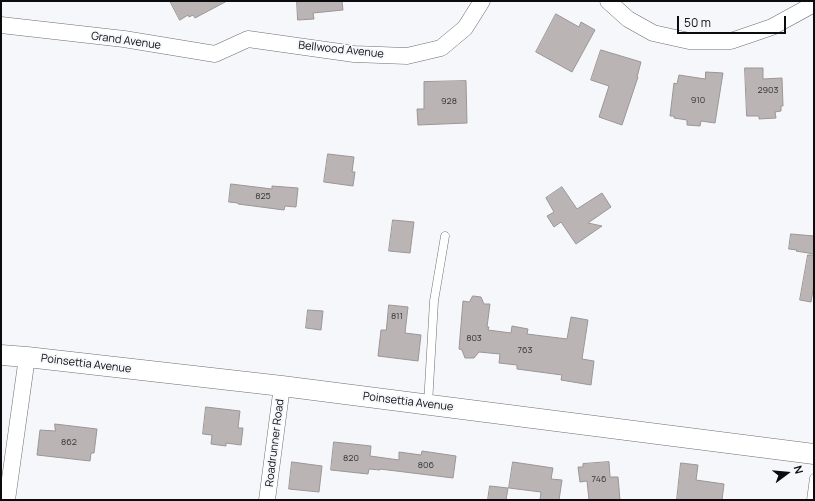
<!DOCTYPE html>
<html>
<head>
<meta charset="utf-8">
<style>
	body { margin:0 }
	#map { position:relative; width:815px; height:501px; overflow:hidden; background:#f6f7fb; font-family:Manrope,sans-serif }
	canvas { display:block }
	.frame { position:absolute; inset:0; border:2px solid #0b0c0d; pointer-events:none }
	.north { position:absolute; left:767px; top:453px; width:40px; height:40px; -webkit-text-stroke:3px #f6f7fb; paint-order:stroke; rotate:74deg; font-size:11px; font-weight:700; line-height:16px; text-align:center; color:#0b0c0d }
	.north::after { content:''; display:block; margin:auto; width:14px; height:18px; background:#0b0c0d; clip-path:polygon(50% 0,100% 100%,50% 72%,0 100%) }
	.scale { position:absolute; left:677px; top:16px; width:109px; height:18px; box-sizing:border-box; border:2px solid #0b0c0d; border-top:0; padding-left:5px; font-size:12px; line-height:14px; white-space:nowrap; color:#0b0c0d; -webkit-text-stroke:3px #f6f7fb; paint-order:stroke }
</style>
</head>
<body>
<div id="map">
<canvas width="815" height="501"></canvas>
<div class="frame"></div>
<div class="north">N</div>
<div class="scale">50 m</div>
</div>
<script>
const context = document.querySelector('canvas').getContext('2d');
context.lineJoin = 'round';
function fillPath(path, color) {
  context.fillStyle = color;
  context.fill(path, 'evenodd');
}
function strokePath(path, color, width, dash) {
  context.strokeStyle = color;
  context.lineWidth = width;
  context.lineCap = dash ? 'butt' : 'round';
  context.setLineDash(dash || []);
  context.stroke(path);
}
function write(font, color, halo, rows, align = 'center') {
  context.font = font + ' Manrope,sans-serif';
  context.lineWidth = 3.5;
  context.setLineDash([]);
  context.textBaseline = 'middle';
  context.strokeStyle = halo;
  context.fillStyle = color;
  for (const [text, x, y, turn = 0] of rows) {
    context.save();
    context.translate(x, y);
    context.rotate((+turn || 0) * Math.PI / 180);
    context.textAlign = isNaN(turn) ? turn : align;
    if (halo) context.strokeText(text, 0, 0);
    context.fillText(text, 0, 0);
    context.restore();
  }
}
const building = new Path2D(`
	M170,1H227L195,18L193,15L189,17L188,15L180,20Z
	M297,1H342L343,10L313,13L314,19L298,20Z
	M556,14L579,27L581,22L595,30L572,72L536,52Z
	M601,50L641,62L637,77H638L622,125L599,117L609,86L591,80Z
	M745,68H763V79L782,78L783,106H781V111L775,112L776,118L759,119V116H747Z
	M706,72L723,73L715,123L701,121L700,126L687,125V120L674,118V116H670L674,83L677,84L679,75L705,79Z
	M466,81L467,123L418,125L417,109H424V82Z
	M328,154L354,157L352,172H355L353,186L324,182Z
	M231,184L272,189V186L298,188L296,207L285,206L284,210L238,204V203L229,202Z
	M562,187L577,209L602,193L611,207L588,223L602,226L576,244L561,222L554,227L547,216L554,212L546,198Z
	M393,220L414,222L410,253L389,251Z
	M791,234L814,236V254L796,251L797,250L789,249Z
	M808,255H814V285L811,302L800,300Z
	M473,296L481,297L484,304H490L487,327H489L488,330L511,333L512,326L528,329L527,334L567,339L571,317L588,320L582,359L594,361L591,385L561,380L562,375L517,369V365L499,363L500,354L479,352L474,358H465L462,350L459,349L463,301L469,302Z
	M389,305L408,307L405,333L421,335L418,361L378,356L381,330H386Z
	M308,310L323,311L321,330L306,328Z
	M206,407L240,411L238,428H243L241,445L226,443V446L211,444L212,435L203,434Z
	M55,424L97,429L94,453H91L90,461L37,455L40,430L55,431Z
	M334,442L371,446L370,456L399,460V452L421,455L422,451L456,456L453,478L380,469V470L369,469L368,474L331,470Z
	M292,462L322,466L319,492L289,489Z
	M513,462L553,468L551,479L562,480L559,500H540L541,492L509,488Z
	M609,462L610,477H618L620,500H589L587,481L580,482L578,467H583V464Z
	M681,463L698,465L696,480L724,484L722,500H677Z
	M490,486L508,488L506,500H488Z`);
fillPath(building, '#bab5b4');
strokePath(building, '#9b9695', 1);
const service = new Path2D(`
	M428,404L434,301L445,236
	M811,500L814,478`);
const minor = new Path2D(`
	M608,1L628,19L653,33L689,41H731L772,27L814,4
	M1,25L124,39L215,54L248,39L354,54L407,56L441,48L465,28L482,1
	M7,500L27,357
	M267,500L282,386`);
const tertiary = new Path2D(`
	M1,355L27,357L282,386L814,454`);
strokePath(service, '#6d6e72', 9);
strokePath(minor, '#6d6e72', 17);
strokePath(tertiary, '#6d6e72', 21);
strokePath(service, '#fff', 8);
strokePath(minor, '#fff', 16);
strokePath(tertiary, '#fff', 20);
write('9px', '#373637', null, [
	["2903",768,90],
	["910",698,100],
	["928",449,101],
	["825",263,196],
	["811",397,316],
	["803",474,338],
	["763",525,350],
	["862",69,442],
	["820",351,458],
	["806",426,465],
	["746",599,479]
]);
write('11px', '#0b0c0d', '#f6f7fb', [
	["Grand Avenue",126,41,8],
	["Bellwood Avenue",341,50,6],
	["Poinsettia Avenue",86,364,7],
	["Poinsettia Avenue",408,402,7],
	["Roadrunner Road",275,443,-83]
]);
</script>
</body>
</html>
